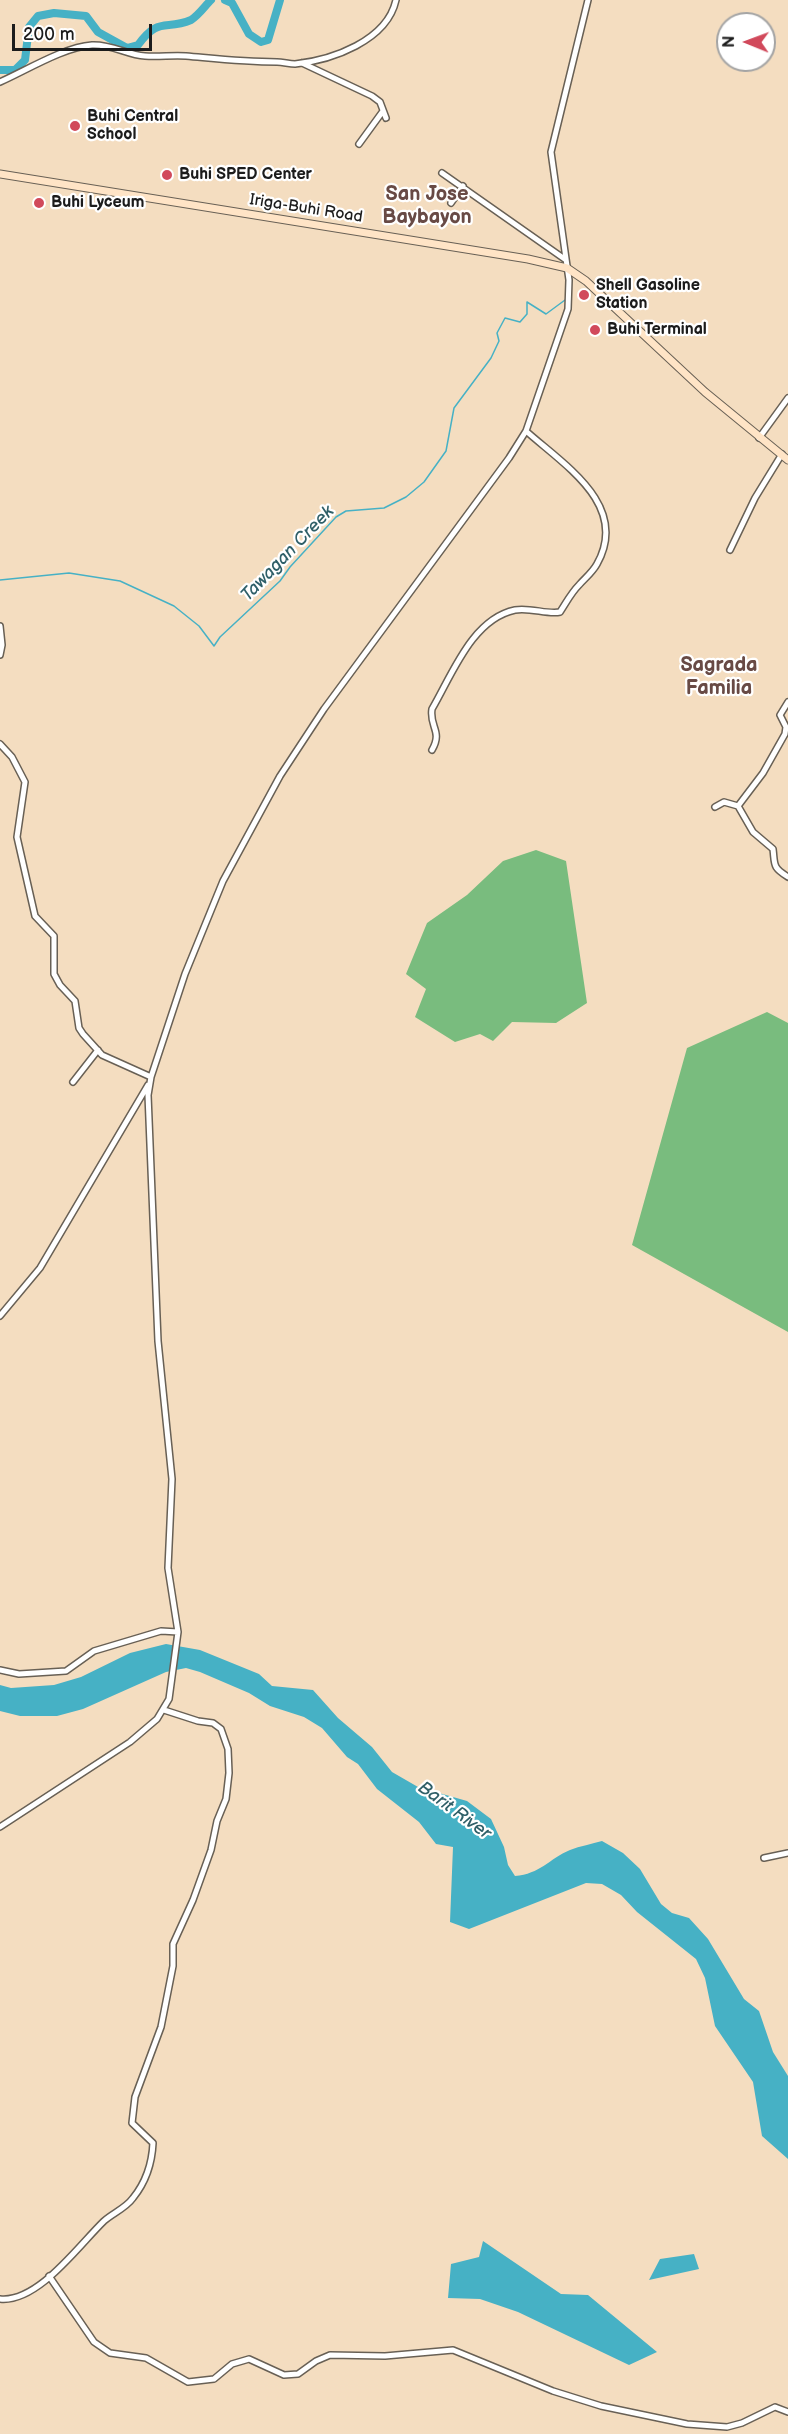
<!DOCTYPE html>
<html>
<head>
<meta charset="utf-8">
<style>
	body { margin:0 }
	#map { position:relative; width:788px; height:2434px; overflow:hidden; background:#f4ddc0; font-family:"Balsamiq Sans",sans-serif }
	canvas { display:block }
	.north { position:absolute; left:716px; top:12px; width:60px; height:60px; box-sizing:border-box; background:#fff; border:2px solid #a4a4a4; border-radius:50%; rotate:271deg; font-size:16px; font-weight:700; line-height:24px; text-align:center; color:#1c1c1c }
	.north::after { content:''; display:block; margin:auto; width:21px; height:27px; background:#d1495b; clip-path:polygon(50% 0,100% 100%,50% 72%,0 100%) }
	.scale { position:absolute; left:12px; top:24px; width:140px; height:27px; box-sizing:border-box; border:3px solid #1c1c1c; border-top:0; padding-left:8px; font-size:18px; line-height:21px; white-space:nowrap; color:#1c1c1c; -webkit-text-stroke:4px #fff; paint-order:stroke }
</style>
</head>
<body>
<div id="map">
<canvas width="788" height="2434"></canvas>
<div class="north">N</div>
<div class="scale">200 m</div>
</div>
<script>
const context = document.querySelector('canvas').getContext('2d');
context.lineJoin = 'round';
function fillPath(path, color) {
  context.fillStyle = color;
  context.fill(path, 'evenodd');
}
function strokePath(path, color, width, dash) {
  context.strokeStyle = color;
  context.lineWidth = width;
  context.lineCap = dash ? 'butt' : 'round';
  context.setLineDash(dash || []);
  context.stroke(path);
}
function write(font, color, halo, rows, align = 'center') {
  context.font = font + ' "Balsamiq Sans",sans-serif';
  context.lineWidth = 4.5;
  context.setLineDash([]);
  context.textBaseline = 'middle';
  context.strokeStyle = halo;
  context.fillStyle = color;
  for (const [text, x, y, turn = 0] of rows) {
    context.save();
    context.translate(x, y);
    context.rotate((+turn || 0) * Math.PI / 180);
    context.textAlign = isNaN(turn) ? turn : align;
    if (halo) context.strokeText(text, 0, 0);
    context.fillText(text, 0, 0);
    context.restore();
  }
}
fillPath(new Path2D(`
	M536,850L566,861L587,1003L556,1023L512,1022L493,1041L480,1034L455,1042L415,1017L426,989L406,974L427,923L467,895L503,861Z
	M767,1012L788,1023V1332L632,1245L687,1048Z`), '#79bc7e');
fillPath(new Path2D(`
	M166,1644L200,1650L259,1674L272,1686L313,1690L338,1718L372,1747L392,1772L418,1787L467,1801L491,1819L504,1847L508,1865L515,1876C540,1874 549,1859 570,1850C580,1846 592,1844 602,1841L623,1853L640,1869L661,1904L672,1913L689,1918L708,1939L744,1999L759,2011L773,2052L788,2076V2159L762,2136L753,2082L715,2026L705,1978L696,1959L637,1912L621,1895L602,1884L586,1883L469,1929L450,1922L453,1847L436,1844L419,1822L377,1789L358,1764L347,1757L322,1728L304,1717L270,1706L249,1693L200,1672L186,1668L166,1672L83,1709L57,1716H20L0,1711V1685L11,1688L54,1685L81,1677L130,1653Z
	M483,2241L561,2294L588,2295L657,2352L629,2365L518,2312L480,2299L448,2298L451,2264L479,2257Z
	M694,2254L699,2269L649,2280L660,2259Z`), '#46b1c5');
strokePath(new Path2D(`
	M0,580L69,573L120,581L174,606L199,626L214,646L220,637L280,581L290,567L336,517L346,511L384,508L406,497L424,482L446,451L454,408L491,358L499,341L497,333L505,318L520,322L527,314V302L546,314L565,300`), '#46b1c5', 1.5);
strokePath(new Path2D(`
	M225,0L232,3L249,34L261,42L268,40L280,0
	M0,70H15L25,60L29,27L38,16L54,13L86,16L98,32L127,48L138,45C159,16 165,31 191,20C198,16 205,6 211,0`), '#46b1c5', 8);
const minor = new Path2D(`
	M302,63L372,96L380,102L386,118
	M0,82C27,70 64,47 92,45C112,44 127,55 145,56C159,57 173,55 186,56C219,59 243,62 277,62C283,62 289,64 295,64C332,60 387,41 396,0
	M359,144L383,111
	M442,173L566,260
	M451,203L463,186
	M759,438L788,398
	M730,550L755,498L782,454
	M0,626L2,645L0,655
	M0,744L12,757L25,782L17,837L35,916L54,936V974L60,985L75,1001L79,1028L83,1034L102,1055L151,1077
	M432,750C443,731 429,727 432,709C452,675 472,619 515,610C530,607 548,615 560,612C566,603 571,593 579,585C585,578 592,573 597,564C630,505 564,465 526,431
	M738,806L753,832L773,849C775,865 772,867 788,877
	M715,807L724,802L738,806L763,773L785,734L786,727L780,715L788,702
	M73,1082L98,1050
	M0,1316L40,1268L148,1085
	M0,1670L19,1674L66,1671L94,1651L161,1631L178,1632
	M0,1827L130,1742L157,1719L169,1699L178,1632L168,1568L172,1479L158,1341L148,1095L151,1077L185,974L223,881L280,776L324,709L509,458L526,431L568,309L569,280L551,152L588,0
	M764,1858L788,1853
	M49,2276L94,2342L110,2353L146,2358L188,2382L214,2379L232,2364L249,2359L284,2375L298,2374L316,2361L330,2355L385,2356L453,2350L553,2391L601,2406L687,2424L727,2427L742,2423L775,2407L788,2412
	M0,2299C38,2303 79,2245 104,2221C113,2213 126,2208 133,2198C146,2182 152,2164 153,2143L132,2123L135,2097L161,2027L173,1966V1944L193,1900L211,1850L217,1821L226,1799L229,1773L228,1749L221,1729L213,1723L198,1721L164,1710`);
const secondary = new Path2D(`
	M0,174L528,259L567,268L586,281L705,392L788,460`);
strokePath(minor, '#686055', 8);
strokePath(secondary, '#686055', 9);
strokePath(minor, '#fff', 5);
strokePath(secondary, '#ffe4c6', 7);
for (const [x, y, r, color] of [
	[75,126,6,"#d1495b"],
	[167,175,6,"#d1495b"],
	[39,203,6,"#d1495b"],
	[584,295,6,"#d1495b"],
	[595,330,6,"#d1495b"]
]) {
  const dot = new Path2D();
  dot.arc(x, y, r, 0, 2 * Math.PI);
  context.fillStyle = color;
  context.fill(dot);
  strokePath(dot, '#fff', 2);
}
write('bold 16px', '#1c1c1c', '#fff', [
	["Buhi Central",87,117],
	["School",87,135],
	["Buhi SPED Center",179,175],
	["Buhi Lyceum",51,203],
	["Shell Gasoline",596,286],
	["Station",596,304],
	["Buhi Terminal",607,330]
], 'left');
write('16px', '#1c1c1c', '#fff', [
	["Iriga-Buhi Road",306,209,9]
]);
write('italic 18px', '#2f5f68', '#fff', [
	["Tawagan Creek",288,554,-46],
	["Barit River",454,1811,36]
]);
write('bold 20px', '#684a45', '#fff', [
	["San Jose",427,195],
	["Baybayon",427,218],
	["Sagrada",719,666],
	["Familia",719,689]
]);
</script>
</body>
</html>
